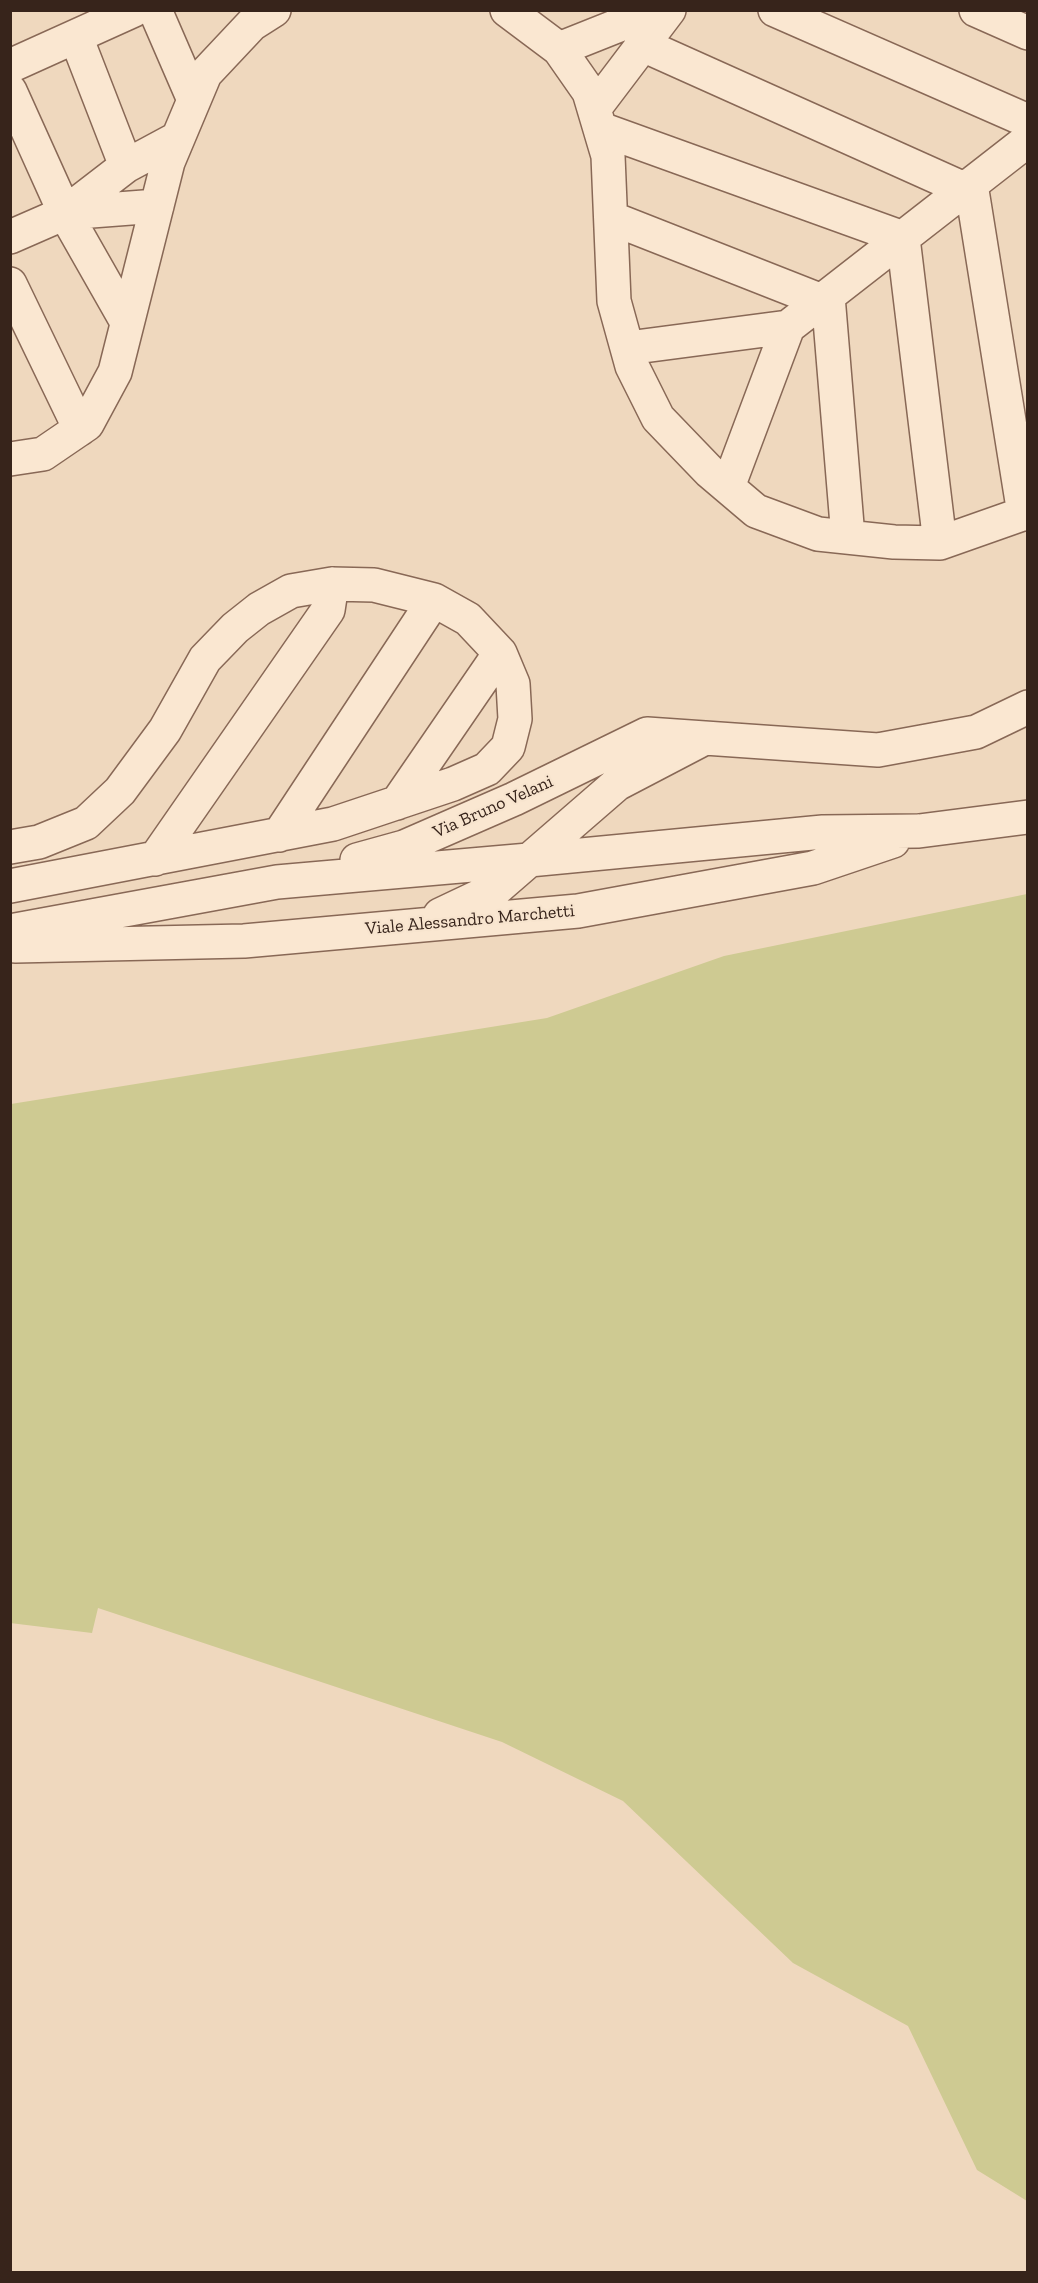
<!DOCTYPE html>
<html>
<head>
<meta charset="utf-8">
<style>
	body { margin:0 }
	#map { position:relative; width:1038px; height:2283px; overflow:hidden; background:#efd8be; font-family:"Zilla Slab",serif }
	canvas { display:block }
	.frame { position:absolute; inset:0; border:12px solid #37241b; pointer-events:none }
</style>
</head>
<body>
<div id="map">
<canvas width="1038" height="2283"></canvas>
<div class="frame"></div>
</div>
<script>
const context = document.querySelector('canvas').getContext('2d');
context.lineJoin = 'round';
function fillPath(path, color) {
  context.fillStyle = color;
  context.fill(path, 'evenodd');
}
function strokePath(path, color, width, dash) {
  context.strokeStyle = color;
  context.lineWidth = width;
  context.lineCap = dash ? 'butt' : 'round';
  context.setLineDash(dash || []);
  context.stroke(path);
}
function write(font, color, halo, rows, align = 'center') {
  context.font = font + ' "Zilla Slab",serif';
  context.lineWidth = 4.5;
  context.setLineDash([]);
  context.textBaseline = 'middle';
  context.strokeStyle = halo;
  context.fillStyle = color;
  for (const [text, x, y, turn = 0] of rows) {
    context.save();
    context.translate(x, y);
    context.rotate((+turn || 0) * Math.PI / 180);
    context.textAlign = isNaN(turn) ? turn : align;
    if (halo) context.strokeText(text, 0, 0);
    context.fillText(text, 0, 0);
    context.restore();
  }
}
fillPath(new Path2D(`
	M1027,894H1028L1027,2201L977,2170L908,2026L793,1963L623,1801L502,1742L98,1608L92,1633L10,1623L11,1104L547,1018L724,956Z`), '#ceca92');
const minor = new Path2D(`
	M155,10L194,100
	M507,10L559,49L589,92L608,156L614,301L632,366L658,418L710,472L756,511L818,534L894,542L940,543L1028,512
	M775,10L1028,121
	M976,10L1028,33
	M76,37L126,166
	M643,45L964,189
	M559,49L657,10
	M10,66L134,10
	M10,91L65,213L127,322
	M594,109L669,10
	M601,129L903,238L940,543
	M971,184L1024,514
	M65,213L157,206
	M611,218L822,301
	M10,237L65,213L126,166L178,138
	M10,284L80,429
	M828,296L848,537
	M628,348L788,327L1028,140
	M10,459L43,454L87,424L115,372L168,162L205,74L252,24L274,10
	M728,487L788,327
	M397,803L500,653
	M279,835L434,600
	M10,847L39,842L86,823L120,791L165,730L205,659L235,628L259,609L291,591L332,584L374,585L434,600L468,619L500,653L513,684L515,719L508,747L487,769L453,784L333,824L10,886
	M155,859L328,610L332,584
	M357,860L404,847L514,799L647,734L878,750L976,732L1028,707
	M440,915L497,888L617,784L705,738
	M10,931L277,882L529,860L823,832L919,831L1028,817
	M15,946L244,941L578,911L813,868L893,841`);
strokePath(minor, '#886856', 36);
strokePath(minor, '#fae7d1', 33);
write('18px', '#37241b', '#f7e4ce', [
	["Via Bruno Velani",493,807,-24],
	["Viale Alessandro Marchetti",470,920,-5]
]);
</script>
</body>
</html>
